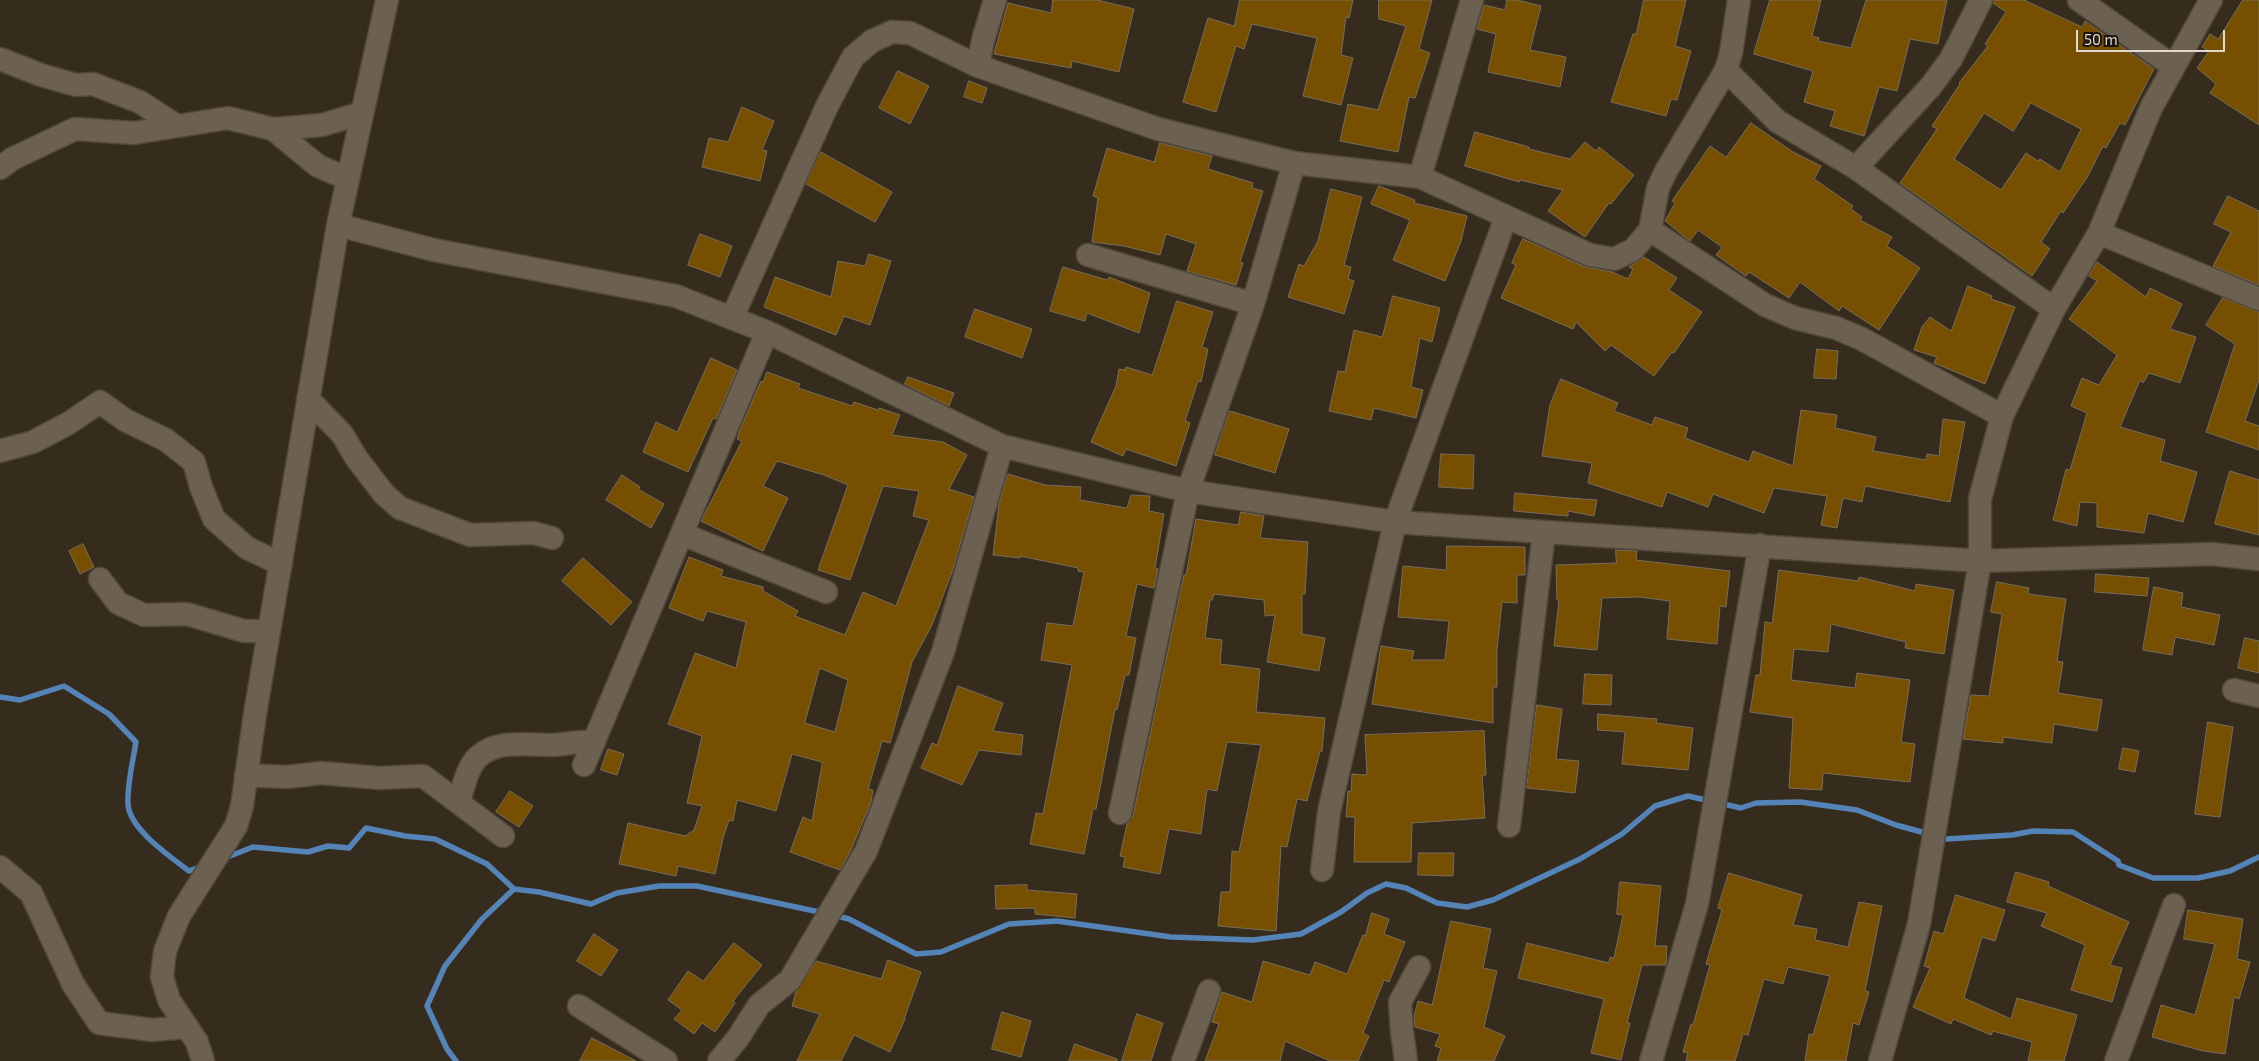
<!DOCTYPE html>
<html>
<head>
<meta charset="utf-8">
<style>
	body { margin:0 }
	#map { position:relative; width:2259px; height:1061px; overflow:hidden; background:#362c1d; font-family:"Exo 2",sans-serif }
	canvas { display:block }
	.scale { position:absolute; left:2076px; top:30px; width:149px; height:22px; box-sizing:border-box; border:2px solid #dfd9cf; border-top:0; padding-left:6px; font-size:15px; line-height:18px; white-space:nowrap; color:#dfd9cf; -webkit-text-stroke:4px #1a160f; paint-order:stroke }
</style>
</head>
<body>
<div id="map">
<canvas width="2259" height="1061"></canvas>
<div class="scale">50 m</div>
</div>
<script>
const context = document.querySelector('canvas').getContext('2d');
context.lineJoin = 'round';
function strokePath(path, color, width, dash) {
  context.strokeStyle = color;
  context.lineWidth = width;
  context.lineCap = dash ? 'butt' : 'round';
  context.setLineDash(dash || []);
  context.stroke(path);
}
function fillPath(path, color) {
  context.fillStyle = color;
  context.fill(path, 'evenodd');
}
strokePath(new Path2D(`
	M0,697L20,700L64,686L109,714L136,742C133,761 127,784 128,804C129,829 171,857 189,871L202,866
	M1719,803L1741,808L1756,803L1800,802L1857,810L1896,825L1929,834
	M1938,836L1946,839L2012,835L2033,831L2073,832L2118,861L2119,865L2153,878H2198L2230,871L2259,857
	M225,858L253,847L308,852L328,846L349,848L366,828L405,836L435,839L487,864L514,889L539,892L591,904L617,893L659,886H697L824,913
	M833,915L849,919L916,954L941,952L1009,924L1057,921L1171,937L1253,940L1301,934L1341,912L1367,893L1386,884L1406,888L1437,903L1467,907L1493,900L1580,859L1622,834L1655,806L1688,796L1710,801
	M456,1061L447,1049L427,1006L445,966L482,919L514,889`), '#5483b8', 5.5);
const building = new Path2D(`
	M1053,0H1097L1134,9L1119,72L1072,61L1071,68L994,54L1008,3L1051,13Z
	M1240,0H1353L1349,18L1346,17L1341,55L1353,58L1341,105L1303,96L1317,38L1252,24L1244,49L1236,46L1216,112L1183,102L1208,18L1234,26Z
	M1379,0H1432L1419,49L1430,53L1415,98L1409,97L1398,152L1340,141L1348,104L1378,110L1406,26L1379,19Z
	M1507,0H1517L1541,6L1530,50L1566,57L1560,87L1488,72L1496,34L1477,29L1484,5L1505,10Z
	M1644,0H1686L1675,46L1691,51L1677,100L1671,99L1666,116L1611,102L1633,34H1636Z
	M1770,0H1821L1812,36L1819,38L1818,41L1851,48L1866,0H1947L1938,44L1910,39L1897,91L1879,87L1864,136L1830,126L1835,111L1804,102L1813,71L1754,54Z
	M1994,0H2024L2082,27L2085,21L2154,69L2125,125L2120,123L2106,148L2103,146L2088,176L2063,213L2061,211L2041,242L2050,249L2032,276L1900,183L1937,129L1932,126L1960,84L1959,83L1988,46L1985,44L2006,12L1993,3ZM2031,103L2081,129L2060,172L2040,159L2038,161L2026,153L2001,190L1954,159L1984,113L2013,131Z
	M2243,0H2259V125L2210,93L2216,84L2197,68L2209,51L2202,47L2210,34L2218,39Z
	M898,71L929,86L910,124L879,108Z
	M969,81L987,88L982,103L964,97Z
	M742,107L774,121L762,150L767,151L760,181L702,167L709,138L728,142Z
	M1751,123L1793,152L1821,166L1814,179L1853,206L1851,209L1862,217L1860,220L1892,237L1887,246L1920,268L1879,330L1842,306L1839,311L1800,282L1789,298L1749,272L1746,276L1716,255L1722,247L1698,230L1690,241L1665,221L1675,203L1672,201L1710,146L1726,157Z
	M1475,132L1529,147V149L1570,159L1585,142L1596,151L1599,147L1634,175L1611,204L1609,203L1585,237L1548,211L1563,190L1520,180L1519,182L1465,166Z
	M1160,143L1212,156L1208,169L1253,183L1252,188L1263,191L1240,262L1243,263L1236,285L1187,271L1196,244L1166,234L1160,255L1124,246L1092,242L1098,198L1093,196L1107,148L1154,162Z
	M821,152L892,192L875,222L806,184Z
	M1379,186L1415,200L1414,203L1467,216L1461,241L1445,281L1393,260L1410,220L1371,204Z
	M1331,189L1362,197L1344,265L1351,267L1348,279L1354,281L1344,314L1288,297L1299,264L1304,266L1318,241Z
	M2228,196L2259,211V285L2213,266L2231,232L2214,224Z
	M700,234L732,246L720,277L688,265Z
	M1523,239L1585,267L1612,272L1628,279L1633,269L1629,267L1644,257L1677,278L1669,290L1702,312L1674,353L1672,352L1654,376L1611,345L1605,351L1576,322L1573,329L1501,298L1516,265L1512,263Z
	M869,254L891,261L870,325L844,316L836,335L764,307L775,277L831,297L838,261L865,266Z
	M2097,262L2146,297L2150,288L2182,304L2170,329L2196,337L2180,383L2149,373L2143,383L2140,380L2120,427L2165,440L2160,461L2197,472L2183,522L2148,513L2144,533L2097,527V503L2080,502L2077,526L2053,520L2066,469L2070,470L2087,413L2071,406L2082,378L2099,385L2117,355L2069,319L2097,281L2089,276Z
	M1063,267L1107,280L1109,277L1150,293L1139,333L1087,313L1085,321L1050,311Z
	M1968,286L1992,296L1991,299L2015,307L1985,384L1934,363L1937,357L1914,350L1922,327L1930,317L1951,331Z
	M1393,296L1440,308L1432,342L1420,338L1411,387L1423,390L1416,418L1374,408L1371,420L1329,411L1338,371L1345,372L1354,330L1382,337Z
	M2223,298L2259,312V380L2245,421L2259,426V450L2206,432L2235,344L2206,325Z
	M1177,301L1213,312L1202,347L1208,349L1201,382L1198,381L1185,421L1190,423L1176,466L1126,449L1123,456L1091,442L1116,386L1119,369L1125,370L1126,367L1152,375Z
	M975,309L1032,329L1022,358L965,337Z
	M1817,349L1838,351L1836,379L1814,378Z
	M711,358L737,370L716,419L713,418L688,472L643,452L656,422L677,432Z
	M767,372L800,384L798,388L852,406L854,402L878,410L879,408L900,415L892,435L943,442L967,455L949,489L974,497L952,572L932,625L912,662L890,743L882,741L868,789L873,790L871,802L851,850L840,870L790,852L803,817L812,821L822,765V762L792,754L776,811L737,800L733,821L729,820L723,838L715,874L678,866L676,876L619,864L628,823L685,836L694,830L702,806L687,803L702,736L668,724L695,653L736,668L746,622L707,611L703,621L669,608L689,557L723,570L721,576L763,587V591L798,611L795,616L845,635L863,592L896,606L929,520L913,516L919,491L883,486L850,580L818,570L848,485L824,475L777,461L763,486L788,498L763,551L701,521L742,441L737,439L740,430L761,381L763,382ZM820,668L848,680L835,732L805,723Z
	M908,377L954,393L949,406L905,384Z
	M1561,379L1618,403L1614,411L1652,425L1655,417L1688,428L1685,438L1749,462L1753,451L1793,466L1801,410L1837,415L1835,428L1876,437L1873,451L1926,460L1927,454L1939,456L1943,419L1965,422L1950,502L1865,486L1862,502L1843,498L1837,528L1821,525L1827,496L1774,488L1764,513L1713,494L1708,507L1667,492L1662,507L1588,483L1592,463L1542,456L1550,405Z
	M1230,411L1289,429L1275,473L1215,455Z
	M1441,454L1474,455L1473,489L1439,487Z
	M2230,471L2259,480V535L2215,524Z
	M1008,474L1045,485L1081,487L1080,500L1127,508L1131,495L1150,496L1149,511L1164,514L1155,568L1158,569L1154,588L1137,584L1126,636L1136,638L1129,675H1125L1117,710L1115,709L1096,809H1093L1084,854L1030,844L1036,813L1043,814L1072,665L1041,660L1047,623L1073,626L1084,572L1078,571V568L1020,556V558L993,555L999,504Z
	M622,475L640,487L638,489L664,504L651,528L606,500Z
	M1515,493L1569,498L1597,500L1594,516L1568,511V516L1514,511Z
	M1241,512L1264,516L1260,538L1308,542L1305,594H1302V634L1325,638L1319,671L1267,662L1275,615L1265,616L1264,600L1214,594L1212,600H1210L1205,638L1222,640L1220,664L1260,669L1256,712L1325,718L1322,751H1320L1307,801L1297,799L1287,847L1281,846L1276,931L1218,926L1221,892H1230L1232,851L1239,852L1261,745L1227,742L1217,791L1207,789L1201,834L1169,829L1160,874L1123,867L1125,857L1120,856L1127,824L1133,816L1184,575H1186L1196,519L1238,525Z
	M83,544L94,567L80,574L69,551Z
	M1447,546L1525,547V575H1517V603L1502,602L1497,649V687H1493V723L1372,704L1381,646L1414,651L1412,660H1445L1449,621L1398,617L1403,566L1446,570Z
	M1616,550L1637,551L1636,560L1730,571L1726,607L1720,606L1717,644L1667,639L1670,601L1639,597L1602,598L1597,650L1554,646L1559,600H1557L1556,565L1616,563Z
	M583,558L632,602L611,625L562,581Z
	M1779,570L1858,581L1859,577L1915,591L1916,584L1954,590L1944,654L1905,648L1906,642L1831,624L1828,652L1794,649L1791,680L1855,688L1857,673L1910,680L1901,742L1915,744L1910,782L1823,773L1822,790L1789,788L1793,718L1750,712L1756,675H1760L1765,622L1772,623Z
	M2096,574L2149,578L2147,596L2095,592Z
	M1997,582L2029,588L2028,594L2066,599L2057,661L2063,662L2058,693L2102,700L2097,731L2054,724L2052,743L2003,737V743L1963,739L1971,695L1989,696L2002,614L1991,612Z
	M2154,587L2183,593L2181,607L2220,615L2214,645L2175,637L2172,655L2143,650Z
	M2245,638L2259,641V673L2238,668Z
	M1585,674L1612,675L1611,705L1583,704Z
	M958,686L1003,703L993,731L1023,735L1021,755L979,750L962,785L921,768L932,743L937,745Z
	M1537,705L1562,709L1556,759L1579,761L1575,793L1527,788Z
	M1598,714L1657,719L1656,723L1693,728L1688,770L1622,764L1625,732L1598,730Z
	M2208,722L2233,727L2220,817L2195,814Z
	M1484,731L1486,775H1482L1485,818L1412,823L1411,862H1354L1355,817H1346L1348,791L1351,792L1352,774L1367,775L1365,735Z
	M2123,748L2139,751L2135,772L2119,769Z
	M608,749L624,754L617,775L601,770Z
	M510,791L533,806L519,827L496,812Z
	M1419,853H1454L1453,876L1418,875Z
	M2016,872L2049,882L2048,886L2129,922L2110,965L2122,968L2112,1002L2071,990L2085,945L2041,926L2047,913L2007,902Z
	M1729,873L1802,895L1793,925L1817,929L1815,940L1848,947L1859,902L1882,906L1865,991L1869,992L1859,1025L1853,1023L1846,1061H1805L1809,1034L1813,1035L1830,976L1788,967L1783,984L1764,979L1748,1035L1743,1034L1735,1061H1686L1688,1053L1683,1052L1691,1024L1693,1025L1710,965L1706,964L1722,910L1718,908Z
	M1620,882L1661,886L1655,946H1667L1666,965H1642L1627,1023H1630L1621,1060L1591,1053L1604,999L1518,978L1527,943L1609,963L1610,957L1614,958L1623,915L1617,914Z
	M1027,885V890L1077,894L1075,918L1035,914V908L996,909L995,886Z
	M1956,895L2005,910L1995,941L1982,937L1964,998L2011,1019L2017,998L2077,1015L2064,1061H2028L2032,1042L1993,1031L1991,1035L1953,1019L1951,1024L1913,1007L1930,968L1924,966L1934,931L1943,934Z
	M2188,910L2243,919L2237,959L2250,962L2239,999L2234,997L2225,1054L2203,1051L2152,1037L2161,1005L2195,1015L2215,944L2184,939Z
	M1372,913L1389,919L1384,934L1405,942L1389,982L1384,980L1363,1033L1369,1036L1358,1061H1330L1285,1041L1280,1061H1205L1219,1024L1212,1022L1222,992L1252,1002L1263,961L1310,975L1315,962L1347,974L1363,935L1365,936Z
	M1451,921L1491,929L1483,968L1497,971L1484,1027L1505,1036L1494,1061H1437L1441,1048L1435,1046L1440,1034L1415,1027L1414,1017L1418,1001L1432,1005Z
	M594,934L618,950L601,976L577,961Z
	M734,943L762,965L733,1001L735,1003L715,1032L702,1023L694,1034L674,1019L682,1010L668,1000L688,971L703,981Z
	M888,960L921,972L904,1019H905L890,1052L854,1035L841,1061H797L820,1014L792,1006L796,992L816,961L881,979Z
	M1002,1012L1031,1021L1021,1057L992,1049Z
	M1137,1014L1163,1023L1151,1061H1122Z
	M592,1038L636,1061H580Z
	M1075,1044L1117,1059V1061H1069Z`);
fillPath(building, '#765000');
strokePath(building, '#786d5c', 1);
const minor = new Path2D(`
	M2079,0L2173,66
	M0,59L41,75L76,85L93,84L140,102L177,126
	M978,66L983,40L995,0
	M1726,70L1777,121L1856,168L2054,309
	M273,129L318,166L348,179
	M0,168L12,159L75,129L134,133L228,118L273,129L322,125L362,113
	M1856,168L1931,86L1951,59L1981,0
	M1420,177L1472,0
	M338,225L434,250L676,296L767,332L1002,446L1188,491L1395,522L1980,561L2211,554L2259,559
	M1650,230L1658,188L1666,171L1726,70L1731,53L1739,0
	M2099,233L2259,299
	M1088,255L1253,304
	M732,318L827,106L853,57L872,41L892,32L910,33L978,66L1158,129L1294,163L1420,177L1590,255L1614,259L1633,250L1650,230L1765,305L1795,318L1836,328L1862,339L2002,416
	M308,399L342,434L357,459L384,494L400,508L470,535L534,533L552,538
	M0,451L33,442L69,423L100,402L125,420L166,440L194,462L201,487L214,519L247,548L281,564
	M682,534L826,592
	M100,579L118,603L144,615L187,614L244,631H269
	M2234,690L2259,696
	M584,765L767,332
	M246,775L287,777L321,773L380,778L423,776L503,836
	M459,802C463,788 467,767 478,757C497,739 529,745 552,745C567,745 579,740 594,742
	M1120,813L1188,491L1253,304L1294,163
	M1509,826L1544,532
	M0,867L31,893L73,984L99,1023L152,1030L187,1027
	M1322,870L1329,812L1395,522L1506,217
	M579,1006L666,1061
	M203,1061L197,1042L169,1000L162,977L165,951L179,916L236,826L242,806L255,714L338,225L387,0
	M719,1061L738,1038L759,1005L790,980L866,851L943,652L1002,446
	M1183,1061L1209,991
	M1406,1061L1402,1032L1400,1002L1419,967
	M1651,1061L1697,904L1760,545
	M1880,1061L1919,924L1980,561V499L2002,416L2054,309L2099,233L2151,108L2211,0
	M2116,1061L2174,905`);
strokePath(minor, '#50483a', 25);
strokePath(minor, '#6c6150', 22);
</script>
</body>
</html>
